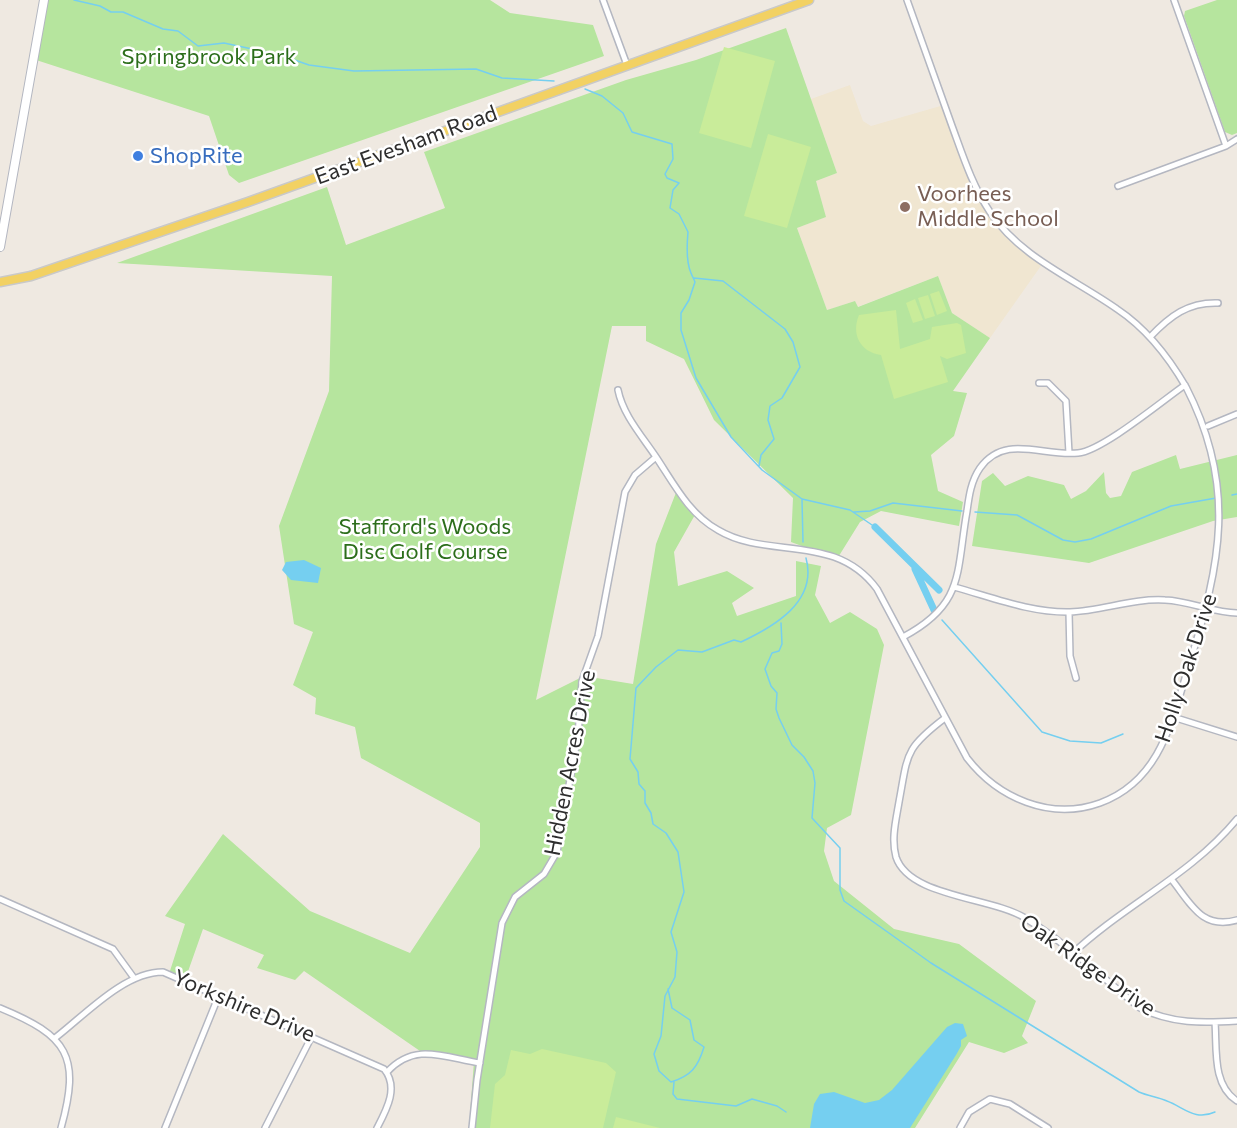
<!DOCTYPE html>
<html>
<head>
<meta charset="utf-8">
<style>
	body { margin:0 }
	canvas { display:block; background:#efe9e1 }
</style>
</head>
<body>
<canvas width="1237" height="1128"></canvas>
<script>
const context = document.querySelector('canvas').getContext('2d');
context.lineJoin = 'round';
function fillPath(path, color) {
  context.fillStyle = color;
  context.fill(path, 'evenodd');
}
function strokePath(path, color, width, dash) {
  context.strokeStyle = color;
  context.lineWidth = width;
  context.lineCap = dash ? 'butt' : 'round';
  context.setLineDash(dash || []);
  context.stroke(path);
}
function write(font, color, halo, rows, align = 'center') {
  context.font = font + ' Commissioner,sans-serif';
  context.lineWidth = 5;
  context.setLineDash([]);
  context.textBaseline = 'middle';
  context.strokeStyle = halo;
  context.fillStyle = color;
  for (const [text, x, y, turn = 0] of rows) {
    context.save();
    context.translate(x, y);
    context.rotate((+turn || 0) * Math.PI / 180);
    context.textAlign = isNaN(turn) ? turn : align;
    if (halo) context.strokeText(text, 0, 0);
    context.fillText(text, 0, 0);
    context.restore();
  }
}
fillPath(new Path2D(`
	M850,85L863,121L871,126L944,105L968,170L998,223L1043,263L990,338L952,313L938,276L857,307L855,301L827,310L797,228L826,217L816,181L837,173L811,99Z`), '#f0e6d1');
fillPath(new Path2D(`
	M44,0H490L510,13L593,25L604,56L239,183L229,175L209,116L33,59Z
	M1217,0H1237V133L1232,135L1225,132L1184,16L1185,11Z
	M786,28L837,173L816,181L826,217L797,228L827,310L855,301L858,307L938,276L952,313L990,338L953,391L967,393L954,436L931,455L938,491L963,502L959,526L881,511L860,522L837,559L791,542L793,498L714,420L684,359L646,341V326H612L536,700L584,676L633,684L656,544L677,490L696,513L674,552L678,586L727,571L754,588L732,603L737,616L796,596V561L821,566L815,595L830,623L850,612L877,629L884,645L851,815L827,828L824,851L834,881L894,929L959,944L1036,1001L1022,1036L1028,1043L1004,1053L969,1042L915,1128H469L474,1061L420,1051L304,971L295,980L257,968L264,955L203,929L185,980L169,974L185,924L165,916L223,834L310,911L410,953L480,847V823L361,758L355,727L315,714L316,698L293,685L313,632L294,624L279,526L329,391L332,276L117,263L327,187L346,245L445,208L424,152L626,80L696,60Z
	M1176,455L1180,469L1237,455V517L1213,521L1089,563L972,546L982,481L993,473L1005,486L1028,476L1064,485L1071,499L1086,491L1104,472L1106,493L1110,498L1121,496L1132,472Z`), '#b6e59e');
fillPath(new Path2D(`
	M724,47L775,61L751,148L699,133Z
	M768,134L811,147L787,228L744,216Z
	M939,291L947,311L937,315L930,294Z
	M928,295L935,316L925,319L918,298Z
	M915,299L923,320L913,323L906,303Z
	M896,310L900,349L930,339L932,327L957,323L961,325L966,353L947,359L940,356L948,382L894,399L881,355C860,352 851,334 859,315Z
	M542,1049L606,1063L616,1072L603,1128H490L495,1084L505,1075L511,1050L530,1054Z
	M616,1117L660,1128H613Z`), '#c9ec9a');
fillPath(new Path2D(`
	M304,560L321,568L318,583L291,580L282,570L286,562Z
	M955,1023L963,1024L967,1036L961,1040V1046L956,1055L910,1128H810L814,1104L820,1094L834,1092L865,1103L879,1100L892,1090L947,1027Z`), '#75cff0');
strokePath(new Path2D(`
	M74,0L100,6L111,12H123L163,29L178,31L198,46L224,43L280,55L309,65L354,71L476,69L502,78L554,81
	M585,89L602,96L623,113L632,132L672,144L673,159L665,174L667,178L679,183L673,190L670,208L679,214L688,232C687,243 686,262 691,273C692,276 694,279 695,282L689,300L681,313V330L696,378L731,437L762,470L802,499L850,510L875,527
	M694,278L723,281L785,329L793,342L800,367L782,398L770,406L768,420L774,439L761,455L759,466
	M1232,495L1237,494
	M802,500L803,542
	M854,512L870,511L893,503L962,511
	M975,512L1017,515L1063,540L1075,542L1091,539L1171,506L1216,498
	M942,620L1042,732L1070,741L1101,743L1123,734
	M781,623L782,644L779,651L772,653L765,669L771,686L777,693L776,709L779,718L792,745L804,757L813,771L815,783L812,818L840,848V890L844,901L931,963L1139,1092C1148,1096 1158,1097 1167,1101C1185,1108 1195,1121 1215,1112
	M668,989L672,1008L690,1020L694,1040L704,1047C698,1067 691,1076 671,1082L659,1071L654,1054L661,1036L665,996L675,977L677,952L671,932L684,892L678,852L666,833L653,824L651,813L645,803V791L639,784L638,772L630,759L636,688L656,667L678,650L702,652L734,640L741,642C773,627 818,602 806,558
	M674,1082L673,1094L677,1099L736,1106L752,1099L777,1106L786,1112`), '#75cff0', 1.5);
strokePath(new Path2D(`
	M875,527L939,590
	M915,569L934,610`), '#75cff0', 7);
const street = new Path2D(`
	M603,0L627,65
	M1174,0L1226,146
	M1118,186L1226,146L1237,139
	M1150,337C1170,316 1188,302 1218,303
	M1039,383H1048L1066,401L1069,453
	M618,390C623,415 642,436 656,457C674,484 689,514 718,530C768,560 835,532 877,589L967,758C998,798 1050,821 1100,803C1161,781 1172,720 1189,665C1221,563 1237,486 1186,387C1168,356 1147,329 1117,309C1073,278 1021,258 990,212C972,185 963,156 952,126C937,84 922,42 907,0
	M1208,426L1237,414
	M954,587C991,597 1031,613 1070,612C1102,611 1133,598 1165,600C1190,601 1214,613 1237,613
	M1069,612L1070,656L1076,678
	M903,637C965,604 956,573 967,511C969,496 971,481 980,468C1005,433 1043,457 1078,453C1102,451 1162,401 1185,385
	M1173,717L1237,737
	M945,718C904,749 908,754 899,802C896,820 891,839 896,857C909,897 991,897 1025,918C1066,943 1103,978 1140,1008C1172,1024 1202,1023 1237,1021
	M1172,880C1191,904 1202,930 1237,920
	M0,899L113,949L134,978
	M1072,954C1124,905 1191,875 1237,819
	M0,1008C68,1036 81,1056 61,1128
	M1215,1022C1217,1049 1212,1085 1237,1101
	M55,1038C85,1015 124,972 163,972L384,1069C399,1087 387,1109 377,1128
	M387,1072C415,1042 443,1057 480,1063
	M165,1128L219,995
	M265,1128L312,1036
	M472,1128L477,1080L502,923L515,897L544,874L557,852L578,735L582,681L598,636L625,492L635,475L656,457
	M960,1128L969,1112L990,1099L1010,1104L1048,1128`);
const secondary = new Path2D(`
	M0,247L44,0`);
const primary = new Path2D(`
	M0,282L31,276L248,202L809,0`);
strokePath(street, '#b4b7c1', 8);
strokePath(secondary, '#b4b7c1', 10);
strokePath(primary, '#c9c9c9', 11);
strokePath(street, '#fff', 5);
strokePath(secondary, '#fff', 8);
strokePath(primary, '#f2d163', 8);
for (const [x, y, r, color] of [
	[138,156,6,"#3f7fe0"],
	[905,207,6,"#8d6e63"]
]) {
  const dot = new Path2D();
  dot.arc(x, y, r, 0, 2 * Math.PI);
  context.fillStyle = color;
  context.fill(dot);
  strokePath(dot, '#fff', 2);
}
write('22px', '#2c6e1b', '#fff', [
	["Springbrook Park",209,57],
	["Stafford's Woods",425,527],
	["Disc Golf Course",425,552]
]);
write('22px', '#2e2e2e', '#fff', [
	["East Evesham Road",406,145,-20],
	["Holly Oak Drive",1186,668,-72],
	["Hidden Acres Drive",570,763,-79],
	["Oak Ridge Drive",1088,965,35],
	["Yorkshire Drive",244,1006,23]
]);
write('22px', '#366cbe', '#fff', [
	["ShopRite",150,156]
], 'left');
write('22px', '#785e54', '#fff', [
	["Voorhees",917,194],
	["Middle School",917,219]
], 'left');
</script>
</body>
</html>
